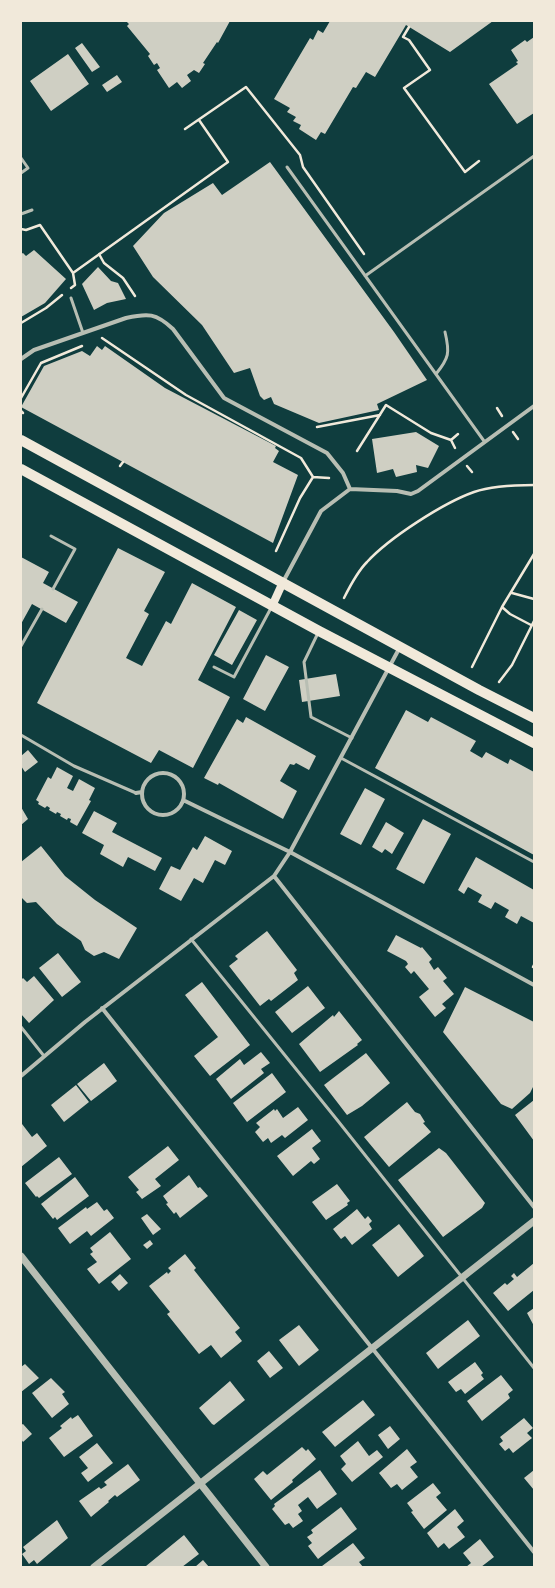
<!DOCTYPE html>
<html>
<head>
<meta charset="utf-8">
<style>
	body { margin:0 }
	#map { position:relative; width:555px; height:1588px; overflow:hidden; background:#0f3d3e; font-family:Jost,sans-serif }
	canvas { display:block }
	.frame { position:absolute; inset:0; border:22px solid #f1e9da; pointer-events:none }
</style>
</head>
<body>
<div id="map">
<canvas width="555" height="1588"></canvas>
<div class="frame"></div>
</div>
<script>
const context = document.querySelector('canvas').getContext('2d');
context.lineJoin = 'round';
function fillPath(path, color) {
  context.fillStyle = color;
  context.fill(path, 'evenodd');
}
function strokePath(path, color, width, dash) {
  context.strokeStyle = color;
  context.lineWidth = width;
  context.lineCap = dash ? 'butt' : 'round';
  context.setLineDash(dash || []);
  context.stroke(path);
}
fillPath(new Path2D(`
	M126,21H230L218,43L217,42L203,63L205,64L199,73L194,70L187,75L191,81L182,88L177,82L169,88L157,70L160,68L157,63L154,65L148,56L150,54L127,26L129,24Z
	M330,21H493L450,52L406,25L375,77L366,72L356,88L353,87L325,134L321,132L316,140L299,129L301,125L293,121L296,117L287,112L290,108L274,99L310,38L313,40L318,30L323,33Z
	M534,37V113L517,124L489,84L518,64L516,62L518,61L511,50L525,40L527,42Z
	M82,43L100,67L92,72L75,48Z
	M68,54L89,84L51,111L30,81Z
	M117,75L122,82L107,92L102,85Z
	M270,162L394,332L427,380L377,404L379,410L319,423L274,404L271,397L264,400L260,396L250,368L234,373L202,325L153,277L133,246L164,213L213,183L222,195Z
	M34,250L66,279L45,303L21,317V254L23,253L26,256Z
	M98,267L111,281L118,283L126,299L107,303L94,310L82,284Z
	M97,346L102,350L105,346L165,388L276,446L275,448L279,451L273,462L298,475L273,543L21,407L44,366L82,351L90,356Z
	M416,432L439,446L428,468L416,465L417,472L396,477L393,469L377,473L372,439Z
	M118,548L165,572L144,611L149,614L126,658L142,666L166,621L171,624L192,583L236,607L198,680L230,697L193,768L159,750L151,763L37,703Z
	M21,557L49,572L43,583L78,602L66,623L32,604L21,624Z
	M239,610L257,620L232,665L214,655Z
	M266,655L289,667L265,711L243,699Z
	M336,674L340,696L302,702L299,680Z
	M406,710L428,722L431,717L476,741L470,751L482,758L486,752L508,764L510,759L534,772V855L375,768Z
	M246,717L316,756L309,770L296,763L294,765L290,764L280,781L297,791L283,819L219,783L218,785L204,778L237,719L243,723Z
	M28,750L38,762L25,772L21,766V756Z
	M57,767L73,776L67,788L73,791L79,779L95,788L89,800L91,801L77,826L70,822L71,819L68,818L67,820L60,816L61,814L57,812L56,814L49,810L50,808L47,806L45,808L38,804L39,802L36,800L48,777L51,779Z
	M365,788L385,799L361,845L340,834Z
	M21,807L28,819L21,825Z
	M94,811L117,823L112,832L162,858L155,871L128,857L123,867L100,854L104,845L82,833Z
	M423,819L451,834L424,884L396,869Z
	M386,822L404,833L392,854L385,849L382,853L372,847Z
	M205,836L232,851L225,865L215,860L203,883L194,878L181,901L159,889L171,866L180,870L193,847L197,850Z
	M41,846L65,876L95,900L137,928L119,959L104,952L94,956L85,950L81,941L57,924L36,902L27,903L21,897V862Z
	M476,857L534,890V923L521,916L517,924L505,917L509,910L495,902L491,909L478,902L482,895L468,887L464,894L458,890Z
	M267,931L297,970L294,973L298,980L271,1001L269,999L260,1006L229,966L238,959L235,956Z
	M396,935L421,948L422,947L432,959L429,962L434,970L438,967L447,978L443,981L454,994L442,1004L446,1008L435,1017L419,997L429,989L414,971L411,974L405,967L408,964L406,961L387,951Z
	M58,953L81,982L62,997L39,968Z
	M34,976L54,1000L29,1023L21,1014V980L23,978L27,982Z
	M202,982L250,1045L210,1076L194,1056L218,1037L185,995Z
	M308,986L325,1008L292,1033L275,1012Z
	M465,987L534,1022V1085L530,1093L512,1109L501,1104L443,1032Z
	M339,1011L362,1040L357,1044L358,1045L320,1072L299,1044L333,1015L334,1017Z
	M261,1052L270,1063L261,1069L264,1073L231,1099L216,1079L240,1059L244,1065Z
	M366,1053L390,1083L362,1106L347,1115L324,1085Z
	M104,1063L117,1081L91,1101L77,1084Z
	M272,1073L286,1092L247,1122L233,1103Z
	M76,1085L89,1102L64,1122L51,1105Z
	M534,1100V1141L515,1115Z
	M407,1102L415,1112L420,1114L425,1122L423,1123L431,1132L389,1167L364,1137Z
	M298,1107L308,1120L285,1138L282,1135L271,1143L268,1138L263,1142L255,1132L260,1127L256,1123L274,1109L275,1111L277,1109L283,1118Z
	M22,1124L32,1137L37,1133L47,1146L21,1167Z
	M312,1129L321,1141L312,1148L320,1159L314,1164L311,1161L293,1176L277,1156Z
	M168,1146L179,1160L155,1179L161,1186L142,1199L136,1192L139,1190L128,1177Z
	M439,1148L446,1153L485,1203L482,1208L443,1237L398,1180Z
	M59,1157L72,1174L39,1198L37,1196L36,1197L25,1183Z
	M189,1175L198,1188L200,1187L208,1196L180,1218L176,1212L174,1214L166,1204L168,1203L163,1196Z
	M75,1177L89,1196L57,1220L55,1217L53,1219L41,1204Z
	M337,1184L350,1201L347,1203L348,1205L326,1220L312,1202Z
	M97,1202L104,1211L107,1209L114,1218L91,1236L87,1231L70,1244L58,1228L86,1207L87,1209Z
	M357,1209L365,1219L368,1216L372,1221L369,1224L372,1229L352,1245L345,1236L341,1239L333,1229Z
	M147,1214L161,1229L153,1235L141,1218Z
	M399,1224L424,1256L398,1277L372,1245Z
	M110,1232L131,1259L99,1284L87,1269L97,1262L90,1254L93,1252L90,1248Z
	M150,1240L153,1244L147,1249L143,1245Z
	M185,1254L196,1268L194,1270L240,1328L235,1332L242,1341L221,1358L211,1345L199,1354L167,1314L170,1312L149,1286L167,1272L168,1274L171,1271L168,1268Z
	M534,1263V1290L508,1311L493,1293L505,1283L507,1285L514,1279L511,1276L514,1273L517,1277Z
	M120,1274L128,1283L119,1291L111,1282Z
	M534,1308V1326L527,1313Z
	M468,1320L480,1336L438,1369L426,1353Z
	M299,1325L319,1350L299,1366L279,1340Z
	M269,1351L283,1368L270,1378L257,1361Z
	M475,1362L483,1373L481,1375L484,1379L465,1394L461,1389L456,1392L448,1382Z
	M25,1364L39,1378L21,1392V1367Z
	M501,1375L513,1390L508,1394L510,1398L482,1421L467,1401Z
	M51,1378L65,1392L62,1394L69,1404L52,1418L32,1393Z
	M230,1381L245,1400L214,1425L212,1424L199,1408Z
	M363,1400L375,1415L335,1447L322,1432Z
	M78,1415L93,1436L64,1457L49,1438L62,1428L60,1426L71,1417L72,1419Z
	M524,1418L533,1428L527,1433L532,1438L513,1453L509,1448L505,1451L499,1444L503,1441L500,1437Z
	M23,1424L32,1434L23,1442L21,1439V1425Z
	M390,1426L400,1439L388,1449L378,1435Z
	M358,1441L369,1456L377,1450L383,1457L352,1482L341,1469L346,1464L340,1456Z
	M97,1443L113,1463L88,1482L81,1473L88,1468L79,1457Z
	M302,1447L306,1451L308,1449L316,1459L292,1480L293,1482L271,1500L254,1479L263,1471L267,1475Z
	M407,1449L417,1462L410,1467L418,1477L402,1490L397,1484L391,1488L379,1473Z
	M128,1464L140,1480L117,1497L115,1495L108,1501L109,1502L91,1517L79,1501L99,1487L101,1489L107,1485L104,1482Z
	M320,1470L337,1494L317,1509L308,1497L298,1505L302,1511L298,1514L303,1521L293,1528L289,1523L285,1525L272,1509L275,1506L274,1504Z
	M534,1470V1490L524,1478Z
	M433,1483L441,1493L436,1497L447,1510L424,1529L411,1512L413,1511L407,1503Z
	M341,1507L357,1529L318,1559L308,1546L312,1543L307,1537L313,1533L311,1530Z
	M455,1509L464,1521L457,1527L465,1537L449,1549L444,1543L438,1548L427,1533Z
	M57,1520L68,1538L37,1564L34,1560L29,1564L22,1554L26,1551L23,1547Z
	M184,1535L199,1554L182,1567H147L146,1566Z
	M480,1539L494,1557L481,1567H466L471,1563L463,1553Z
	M353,1543L365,1558L359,1562L363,1567L322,1566Z
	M203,1560L209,1567H195Z`), '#cfcfc3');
strokePath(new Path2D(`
	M409,27L403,37L409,40L430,70L404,88L465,172L479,161
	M185,129L246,87L300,155L303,167L364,254
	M21,229L26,230L40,225L73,273L228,162L199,120
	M99,254L104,263L123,278L135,296
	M71,288L75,285L73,273
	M21,323L46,308L62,295
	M102,338L186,395L301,458L313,477L300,498L276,551
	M21,398L41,363L82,346
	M497,408L502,416
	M21,411L23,413
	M317,427L380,415
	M513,432L518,439
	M455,448L451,440L458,434
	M357,451L386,405L431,433L451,440
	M120,466L123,462
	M467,466L472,472
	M313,477L329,478
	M512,593L534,599
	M344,598C350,586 357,572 367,562C389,538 443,503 474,492C491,486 515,485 534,485
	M502,607L510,614L531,625
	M472,667L502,607L534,554
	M499,682L512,665L534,621
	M533,967L534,965`), '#f1e9da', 2.5);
strokePath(new Path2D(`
	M21,158L28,168L21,173
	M287,167L484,441
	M21,214L32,210
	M365,276L534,156
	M71,298L83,333
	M436,374C449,358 450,353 445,332
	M51,536L75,549L53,589
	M318,633L304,662L311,717L352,738
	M21,646L42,609
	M214,667L234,677L271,608
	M21,735L74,766L136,793
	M341,758L534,862
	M191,939L338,1121L534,1368
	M21,1027L44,1056`), '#b8beb3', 3);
strokePath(new Path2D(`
	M21,359L34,350L126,318C148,313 156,313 173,329L224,398L327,453L343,473L350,489
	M350,489L397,491L411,494L418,491L534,406
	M283,582L321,511L350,489
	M142 794a21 21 0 1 1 42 0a21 21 0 1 1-42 0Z
	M136,793L142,792
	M183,800L290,852L534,985
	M274,876L534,1207
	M102,1008L534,1552
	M21,1076L85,1022L274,876L290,852L400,647`), '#b8beb3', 4);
strokePath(new Path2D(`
	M21,1256L266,1567
	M94,1567L534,1221`), '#b8beb3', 7);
strokePath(new Path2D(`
	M273,604L283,582`), '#f1e9da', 8);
strokePath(new Path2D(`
	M21,440L479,690L534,718
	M21,469L319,631L534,743`), '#f1e9da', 10);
</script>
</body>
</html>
